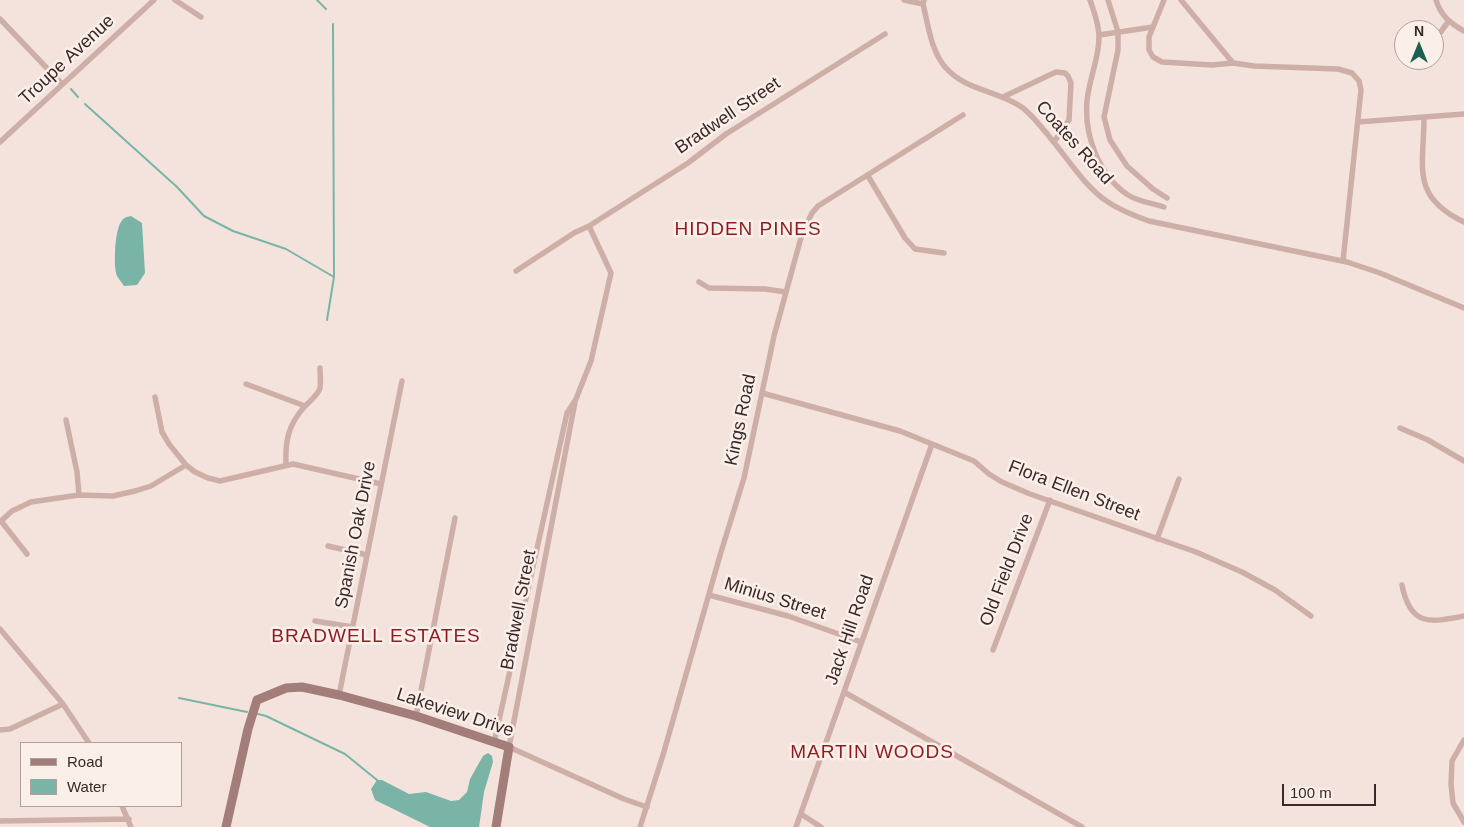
<!DOCTYPE html>
<html>
<head>
<meta charset="utf-8">
<style>
	body { margin:0 }
	#map { position:relative; width:1464px; height:827px; overflow:hidden; background:#f4e3dd; font-family:Arial,sans-serif }
	canvas { display:block }
	.legend { position:absolute; left:20px; top:742px; width:162px; height:65px; box-sizing:border-box; background:#fbefea; border:1px solid #aea09d; margin:0; padding:6px 9px; list-style:none; font-size:15px; color:#3a2929 }
	.legend li { display:flex; align-items:center; gap:10px; height:25px }
	.legend b { width:25px; border:1px solid #aea09d }
	.north { position:absolute; left:1394px; top:20px; width:50px; height:50px; box-sizing:border-box; background:#fbefea; border:1px solid #aea09d; border-radius:50%; rotate:0deg; font-size:14px; font-weight:700; line-height:20px; text-align:center; color:#3a2929 }
	.north::after { content:''; display:block; margin:auto; width:18px; height:22px; background:#1b5f51; clip-path:polygon(50% 0,100% 100%,50% 72%,0 100%) }
	.scale { position:absolute; left:1282px; top:784px; width:94px; height:22px; box-sizing:border-box; border:2px solid #3a2929; border-top:0; padding-left:6px; font-size:15px; line-height:18px; white-space:nowrap; color:#3a2929; -webkit-text-stroke:4px #fbefea; paint-order:stroke }
</style>
</head>
<body>
<div id="map">
<canvas width="1464" height="827"></canvas>
<ul class="legend">
<li><b style="height:6px;background:#a27d79"></b>Road</li>
<li><b style="height:14px;background:#7ab4a6"></b>Water</li>
</ul>
<div class="north">N</div>
<div class="scale">100 m</div>
</div>
<script>
const context = document.querySelector('canvas').getContext('2d');
context.lineJoin = 'round';
function fillPath(path, color) {
  context.fillStyle = color;
  context.fill(path, 'evenodd');
}
function strokePath(path, color, width, dash) {
  context.strokeStyle = color;
  context.lineWidth = width;
  context.lineCap = dash ? 'butt' : 'round';
  context.setLineDash(dash || []);
  context.stroke(path);
}
function write(font, color, halo, rows, align = 'center') {
  context.font = font + ' Arial,sans-serif';
  context.lineWidth = 5;
  context.setLineDash([]);
  context.textBaseline = 'middle';
  context.strokeStyle = halo;
  context.fillStyle = color;
  for (const [text, x, y, turn = 0] of rows) {
    context.save();
    context.translate(x, y);
    context.rotate((+turn || 0) * Math.PI / 180);
    context.textAlign = isNaN(turn) ? turn : align;
    if (halo) context.strokeText(text, 0, 0);
    context.fillText(text, 0, 0);
    context.restore();
  }
}
fillPath(new Path2D(`
	M131,216L142,223L145,273L137,285L124,286C122,283 119,279 117,276C113,266 115,230 121,222C123,218 126,217 131,216Z
	M488,753L492,756L493,762L484,792L479,827H430L375,800L371,789L377,780H382L409,794L426,792L451,801L459,800L467,792L470,779L483,756Z`), '#7ab4a6');
strokePath(new Path2D(`
	M317,0L326,9
	M71,89L78,97
	M85,104L177,187L204,216L233,231L286,249L334,277
	M327,320L334,277L333,24
	M179,698L247,712
	M258,714L266,716L345,754L377,780`), '#7ab4a6', 2);
strokePath(new Path2D(`
	M175,0L201,17
	M904,0L923,4
	M924,0L923,4C928,24 931,52 946,68C966,91 1000,91 1023,108C1034,117 1043,129 1052,140C1068,159 1086,188 1108,202C1121,211 1135,216 1149,221L1347,262L1380,273L1464,308
	M1090,0C1094,11 1099,25 1099,37C1099,59 1089,79 1087,101C1084,135 1099,176 1128,195C1139,202 1152,203 1164,207
	M1108,0L1118,32V50L1104,117L1110,140L1127,166L1153,189L1167,198
	M1164,0L1149,37V50L1153,57L1162,62L1212,65L1233,63
	M1181,0L1233,63L1254,66L1338,69L1352,73L1359,81L1361,90L1343,261
	M1436,0C1441,16 1450,23 1464,31
	M0,19L62,84
	M1099,35L1153,27
	M1434,41L1448,22
	M1003,97L1056,72L1065,73L1068,76L1071,83L1069,120L1054,142
	M1424,118C1424,167 1410,196 1464,222
	M1358,122L1464,114
	M0,142L154,0
	M868,176L905,238L915,249L944,253
	M516,271L574,233L589,226
	M699,282L709,288L765,289L786,292
	M246,384L305,406
	M762,393L900,431L974,461L989,474L1002,482L1030,494L1196,552L1242,572L1275,590L1311,616
	M155,397L162,432L169,444L186,465L195,472L208,478L220,481L293,464L381,484
	M575,402L509,747L624,799L647,807
	M66,420L77,472L79,495
	M1400,428L1428,440L1464,461
	M286,465C285,441 288,425 305,406C310,401 318,395 320,388C321,382 320,374 320,368
	M1,521L27,554
	M0,522L12,511L31,502L79,495L113,496L135,491L151,486L186,465
	M1157,539L1179,479
	M328,546L367,555
	M1402,585C1410,626 1429,623 1464,616
	M709,595L788,616L861,642
	M315,621L353,627
	M0,629L63,704L89,743
	M993,650L1050,500
	M844,692L1082,827
	M339,695L402,381
	M416,716L455,518
	M0,730L10,729L63,704
	M1464,740L1452,761L1451,784L1453,803L1464,822
	M494,743L567,413L576,399L591,361L611,273L589,226L688,163L726,134L885,34
	M122,806L131,827
	M801,814L821,827
	M0,821L129,819
	M640,827L663,755L721,552L744,478L774,336L802,234L812,213L818,206L963,115
	M796,827L932,444`), '#ceafa8', 5.5);
strokePath(new Path2D(`
	M226,827L248,729L257,700L286,688L302,687L339,695L416,716L509,747L496,827`), '#a27d79', 9);
write('18px', '#3a2929', '#fbefea', [
	["Troupe Avenue",67,60,-43],
	["Bradwell Street",728,116,-34],
	["Coates Road",1074,143,48],
	["Kings Road",741,420,-78],
	["Flora Ellen Street",1074,491,21],
	["Spanish Oak Drive",356,535,-79],
	["Old Field Drive",1007,570,-69],
	["Minius Street",775,599,17],
	["Bradwell Street",519,610,-79],
	["Jack Hill Road",850,630,-71],
	["Lakeview Drive",455,713,18]
]);
context.letterSpacing = '1px';
write('19px', '#901b1f', '#fbefea', [
	["HIDDEN PINES",748,230],
	["BRADWELL ESTATES",376,637],
	["MARTIN WOODS",872,753]
]);
context.letterSpacing = '0px';
</script>
</body>
</html>
